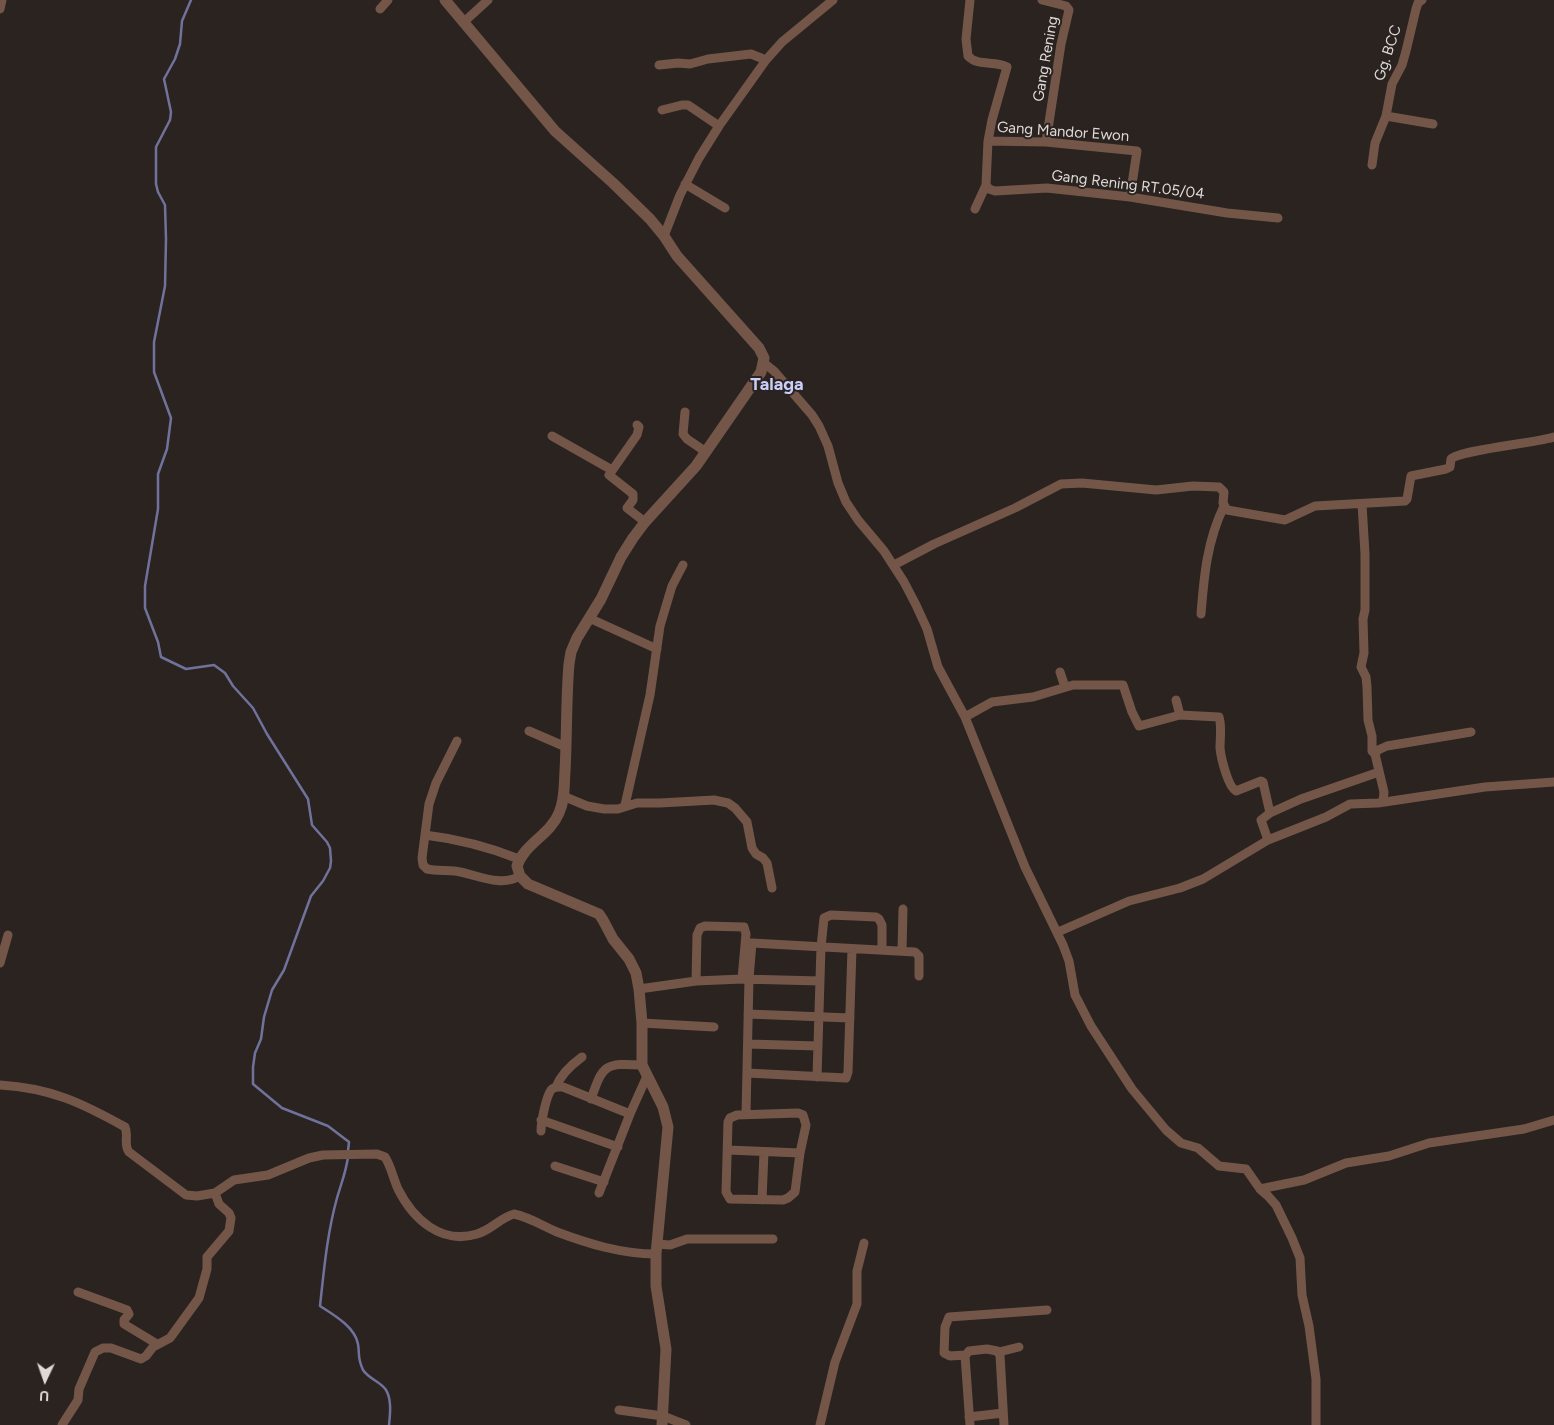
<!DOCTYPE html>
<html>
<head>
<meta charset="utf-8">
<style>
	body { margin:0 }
	#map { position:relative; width:1554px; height:1425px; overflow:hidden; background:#2a2320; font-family:Figtree,sans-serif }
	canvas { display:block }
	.north { position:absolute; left:20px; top:1355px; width:50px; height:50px; -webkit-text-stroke:4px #2a2320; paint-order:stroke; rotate:183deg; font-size:14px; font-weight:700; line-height:20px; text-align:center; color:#dfdad8 }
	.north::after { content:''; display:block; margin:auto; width:18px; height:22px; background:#dfdad8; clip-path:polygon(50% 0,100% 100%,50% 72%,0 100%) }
</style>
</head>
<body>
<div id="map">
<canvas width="1554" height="1425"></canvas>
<div class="north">U</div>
</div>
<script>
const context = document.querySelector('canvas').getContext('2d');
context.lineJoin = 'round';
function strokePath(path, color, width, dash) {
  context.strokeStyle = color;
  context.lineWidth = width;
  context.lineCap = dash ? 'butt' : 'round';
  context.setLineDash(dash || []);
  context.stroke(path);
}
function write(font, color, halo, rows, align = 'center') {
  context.font = font + ' Figtree,sans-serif';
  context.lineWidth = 4;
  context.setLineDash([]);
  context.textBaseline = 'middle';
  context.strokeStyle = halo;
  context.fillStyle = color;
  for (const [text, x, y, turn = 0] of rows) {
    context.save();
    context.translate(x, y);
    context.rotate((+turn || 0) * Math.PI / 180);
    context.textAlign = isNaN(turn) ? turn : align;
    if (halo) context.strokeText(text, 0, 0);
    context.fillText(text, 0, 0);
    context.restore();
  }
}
strokePath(new Path2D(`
	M191,0L182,21L180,44L175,59L164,79L171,112L170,120L156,147V184L158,192L165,205L166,239L165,286L154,342V372L171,418L167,449L158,474V509L145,586V608L158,642L161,657L186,669L214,665L225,673L233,686L253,708L267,734L308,799L312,825L327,842L330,848L331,861L330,868L323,881L311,896L284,970L272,990L264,1017L261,1039L255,1053L253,1067V1084L282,1108L328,1126L349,1142L348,1151
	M348,1157C346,1172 341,1184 337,1198C327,1234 324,1270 320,1306C334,1315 355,1327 358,1344C360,1356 357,1357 363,1370C369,1379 381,1382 386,1390C392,1400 390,1415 389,1425`), '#71729c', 2.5);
strokePath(new Path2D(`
	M970,0L966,39L968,56C978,67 995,60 1007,67L992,120L988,141L986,185L989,189L995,191L1047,188L1130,197L1227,213L1278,218
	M1042,0L1066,6L1069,10L1061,44L1046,142
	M0,9L2,0
	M380,9L388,0
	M465,21L488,0
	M659,65L678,63L690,64L708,59L751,54L766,60
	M662,110L682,105H688L719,126
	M1386,116L1433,124
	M988,141L1046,142L1137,151L1130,197
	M1372,165L1375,143L1386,116L1392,84L1402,65L1406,51L1416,9L1418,3L1422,0
	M685,184L725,208
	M975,209L986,185
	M664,236L680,195L699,158L719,126L766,60L782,42L833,0
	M764,363L774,371L812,415L819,426L828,446L838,483L846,502L858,520L884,551L904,582L916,605L927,629L938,667L965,717L1025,867L1063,945L1069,961L1075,995L1091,1026L1132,1089L1166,1130L1181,1143L1198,1148L1219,1166L1246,1169L1260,1189L1268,1196L1276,1205L1292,1238L1300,1258L1302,1295L1309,1326L1316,1379V1425
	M685,412L683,434L687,439L706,452
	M637,425L639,427L637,435L609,475L633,494V500L627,508L645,522
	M552,436L612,470
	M1362,504L1365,554V610L1363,619L1364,653L1361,667L1366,677L1367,687L1368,720L1372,736V751L1375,754L1384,792L1383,802
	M894,565L934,544L1015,508L1061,484L1082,483L1156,490L1193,486L1219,487L1224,492L1223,503L1227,510L1285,520L1315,506L1405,501L1407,499L1411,476L1446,469L1450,467L1451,459C1460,450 1535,443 1554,437
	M1201,614C1204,576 1207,541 1224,506
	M589,618L657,649
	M1060,672L1065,687
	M1176,700L1180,715L1219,717C1222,726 1220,738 1220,748C1221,758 1228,787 1236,791L1261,781L1263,782L1270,813
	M965,717L992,702L1033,697L1073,685H1123L1132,712L1139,726L1180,715
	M529,731L566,747
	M457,741L436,783L429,804L422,858L423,865L427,869C436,871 446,870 455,871C476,874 500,888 520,876
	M1375,754L1378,750L1387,746L1471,732
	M563,796L587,806L604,809H618L637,803H660L714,800L728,803L735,808L747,822L752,848L756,854L763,858L767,863L772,888
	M625,805L650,695L660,626L672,586L683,565
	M425,835C458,839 489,847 519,859
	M1268,840L1261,820L1270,813L1301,799L1379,772
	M1058,932L1129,901L1180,888L1203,879L1268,840L1326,817L1350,804L1378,803L1485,787L1554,782
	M902,951L903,909
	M0,963L8,935
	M696,981L697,935L700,928L705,926L744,927L746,934L742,979
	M639,989L696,981L742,979L820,981
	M748,1014L850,1018
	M642,1023L714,1027
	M748,1044L818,1046
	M747,1073L846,1078L848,1072L852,949
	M817,1077L821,947L824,918L831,915L876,917L879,919L882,925V950
	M0,1085C51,1088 82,1103 125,1127C129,1135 123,1144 129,1152L186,1195L197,1196L215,1193L234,1180L268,1175L309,1158L323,1155L377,1154L385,1157C391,1166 393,1178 398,1189C413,1219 441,1245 477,1234C491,1230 500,1218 514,1214C529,1217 543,1226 557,1232C589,1244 622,1254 656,1254
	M556,1087C561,1074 571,1065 582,1057
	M591,1099C603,1064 605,1063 642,1065
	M798,1113L803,1115L806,1125L800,1153L795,1192L788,1198L783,1200L730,1199L726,1192L728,1122L730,1118L737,1115Z
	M630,1114L647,1076
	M746,1114L749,978L752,943L915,952L919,956V976
	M541,1120L618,1147
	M541,1131C541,1122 546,1097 551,1090C554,1086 559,1087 563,1087L630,1114L599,1193
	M728,1150L800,1153
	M555,1166L604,1182
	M1260,1189L1304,1180L1346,1163L1389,1156L1429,1143L1524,1129L1554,1120
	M762,1200L764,1152
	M657,1244L670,1245L687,1239H773
	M78,1292L127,1310L129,1314L124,1320V1324L157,1344
	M999,1352L1019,1347
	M965,1355L950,1356L944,1353L945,1327L949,1317L1047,1310
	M619,1410L663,1416L686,1425
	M969,1417L1003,1413
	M62,1425L78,1400L79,1389L95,1352L103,1348H111L141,1359L146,1356L153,1347L170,1338L199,1298L207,1269V1257L229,1231L231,1218L229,1213L219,1204L215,1193
	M820,1425L835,1362L857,1304V1271L864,1243
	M970,1425L965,1356L969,1351L987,1349L997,1351L1000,1355L1004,1425`), '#745649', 9);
strokePath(new Path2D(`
	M445,0L555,131L613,183L650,219L664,236L677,256L759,348L764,358L761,372L696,466L645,522L633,538L621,557L601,599L577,638L571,652L569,664C566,699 567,735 565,771C564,785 565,800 559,813C550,835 524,844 517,866L520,876L528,884L599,914L603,920L613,939L629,959L636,973L639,989L642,1023V1065L663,1107L668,1127L656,1254V1286L666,1349L662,1425`), '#745649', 11);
write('15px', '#dfdad8', '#2a2320', [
	["Gg. BCC",1388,53,-72],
	["Gang Rening",1046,59,-80],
	["Gang Mandor Ewon",1063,132,4],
	["Gang Rening RT.05/04",1128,185,7]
]);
write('bold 18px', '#c9cffa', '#2a2320', [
	["Talaga",777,385]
]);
</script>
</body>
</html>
